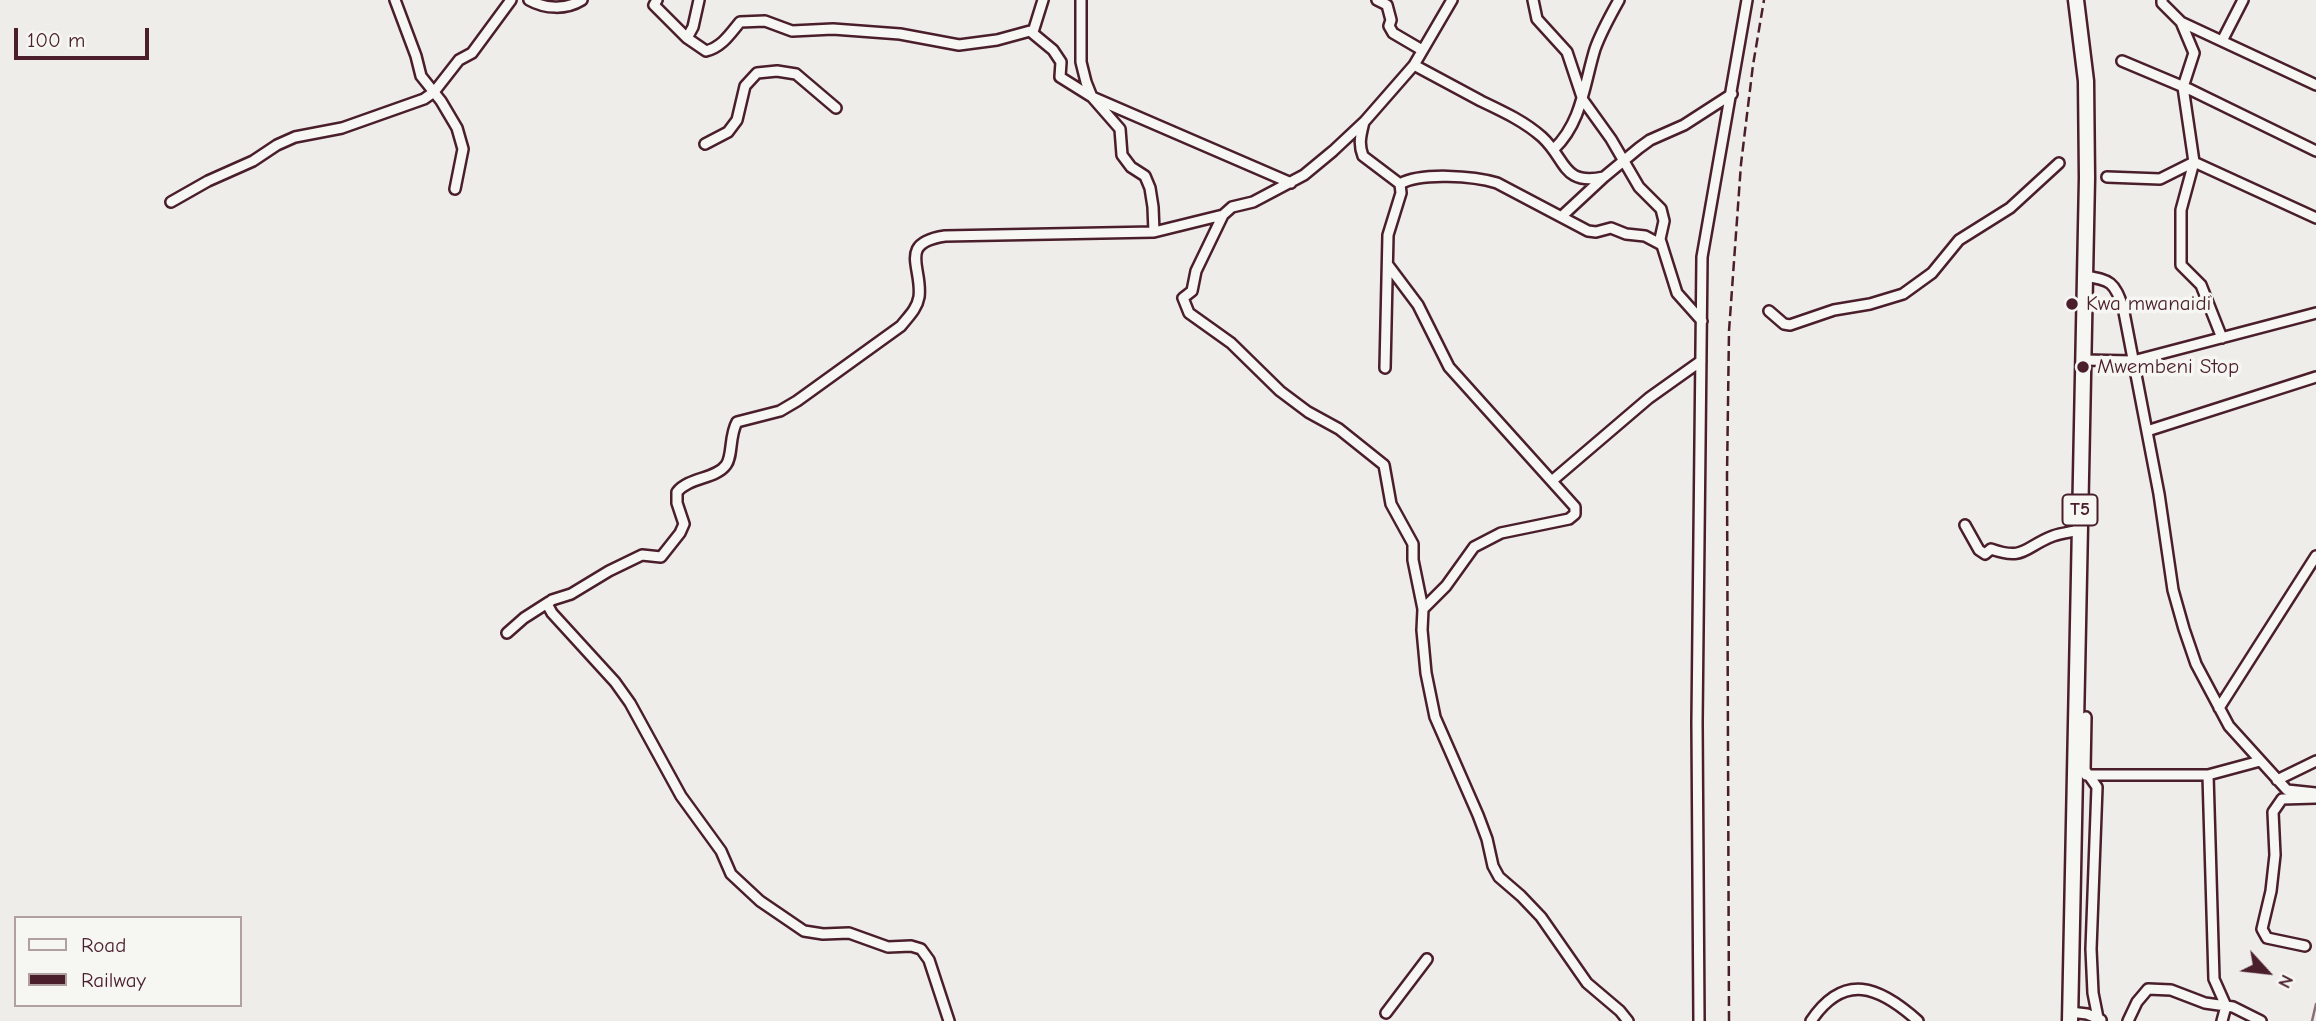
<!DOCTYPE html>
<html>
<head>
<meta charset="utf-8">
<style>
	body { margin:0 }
	#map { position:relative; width:2316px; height:1021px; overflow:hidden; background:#efedea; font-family:"Comic Neue",sans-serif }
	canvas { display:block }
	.legend { position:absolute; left:14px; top:916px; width:228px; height:91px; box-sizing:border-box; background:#f6f6f2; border:2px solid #b1a0a2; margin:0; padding:9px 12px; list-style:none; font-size:21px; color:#4a1f2b }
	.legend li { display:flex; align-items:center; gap:14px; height:35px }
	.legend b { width:35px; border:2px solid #b1a0a2 }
	.north { position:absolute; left:2232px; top:937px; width:70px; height:70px; -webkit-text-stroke:5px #f6f6f2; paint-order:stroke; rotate:117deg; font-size:19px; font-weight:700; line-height:28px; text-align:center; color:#4a1f2b }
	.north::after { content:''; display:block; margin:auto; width:24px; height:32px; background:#4a1f2b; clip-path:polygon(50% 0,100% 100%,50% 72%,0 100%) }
	.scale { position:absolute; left:14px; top:28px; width:135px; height:32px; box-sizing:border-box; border:4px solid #4a1f2b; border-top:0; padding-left:9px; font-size:21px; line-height:24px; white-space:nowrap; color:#4a1f2b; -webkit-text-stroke:5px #f6f6f2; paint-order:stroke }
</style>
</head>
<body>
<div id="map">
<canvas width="2316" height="1021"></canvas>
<ul class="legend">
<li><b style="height:9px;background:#f6f6f2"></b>Road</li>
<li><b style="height:9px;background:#4a1f2b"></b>Railway</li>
</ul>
<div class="north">N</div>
<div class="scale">100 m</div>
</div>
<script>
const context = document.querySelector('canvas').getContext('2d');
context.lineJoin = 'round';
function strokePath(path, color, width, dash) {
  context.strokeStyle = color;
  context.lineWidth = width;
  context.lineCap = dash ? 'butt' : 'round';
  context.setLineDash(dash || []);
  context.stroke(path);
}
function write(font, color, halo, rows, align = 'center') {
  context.font = font + ' "Comic Neue",sans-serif';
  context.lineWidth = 7;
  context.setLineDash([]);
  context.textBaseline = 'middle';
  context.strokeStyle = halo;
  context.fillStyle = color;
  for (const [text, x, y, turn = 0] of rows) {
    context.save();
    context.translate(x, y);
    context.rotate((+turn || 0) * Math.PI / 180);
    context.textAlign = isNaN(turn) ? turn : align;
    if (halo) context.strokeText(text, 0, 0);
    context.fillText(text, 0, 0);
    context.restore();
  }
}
strokePath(new Path2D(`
	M2312,1021L2316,1004`), '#8a6f74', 2.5);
const minor = new Path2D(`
	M395,0L416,56L421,76L441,101L457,128L463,149L455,189
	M529,0C545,9 566,10 582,0
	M657,0L654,5L687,38L706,51C722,47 730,34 740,22L765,21L792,31L833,29L900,34L959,45L997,40L1030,31L1053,50L1061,62L1060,77L1092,97L1291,183
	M1081,0V62L1086,82L1092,97L1120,129L1122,155L1131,167L1145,176L1150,188L1153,207L1154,232
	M1377,0L1387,5L1391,20L1389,26L1393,33L1422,50
	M1533,0L1537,19L1567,52L1583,100L1611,139L1639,187L1661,209L1664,221L1660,239L1677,293L1702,321
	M2162,0V3L2181,22L2194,53L2183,87L2194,162L2181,210V265L2201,285L2222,338
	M2181,22L2316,85
	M1033,32L1043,0
	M687,38L693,27L699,0
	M2222,41L2243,0
	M2122,61L2191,90L2316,151
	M1414,65C1436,77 1459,89 1481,101C1502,111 1524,121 1542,137C1567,160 1562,186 1604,177
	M1364,122C1361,134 1358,144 1363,156L1400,184L1401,193L1388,235L1385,368
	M705,144L728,132L737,120L745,86L757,73L777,71L796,74L836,108
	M1554,149C1582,122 1584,85 1595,49C1601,32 1610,16 1619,0
	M2107,177L2160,179L2194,162L2316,218
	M1400,184C1421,172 1474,176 1497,183L1588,231L1596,232L1611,228L1626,234L1645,236L1662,245
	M171,202L208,181L253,161L277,145L295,137L342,128L424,99L434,92L459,60L472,53L511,0
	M1223,215L1196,271L1192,291L1183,298L1189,313L1231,343L1280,391L1308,412L1339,429L1384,465L1391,504L1413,544V560L1423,609L1422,630L1426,673L1435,717L1478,815L1487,839L1493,866L1499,877L1521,896L1541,917L1587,983L1620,1011L1628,1021
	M1561,217L1604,177L1639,148L1650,140L1684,125L1732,94
	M1388,265L1418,305L1449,367L1575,507V514L1569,519L1501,533L1474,547L1446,586L1423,609
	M2085,276C2111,280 2114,282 2123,307L2159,494L2173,590L2184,629L2196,664L2229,726L2287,790L2316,793
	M1769,311L1784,324L1790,325L1834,310L1870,304L1903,294L1932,273L1959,240L2010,208L2059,163
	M2083,360L2133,361L2316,313
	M2147,431L2316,377
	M1553,480L1649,398L1701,361
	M1965,525L1979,550L1985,554L1991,549C2025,561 2024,547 2053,536C2061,533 2071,532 2080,530
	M507,633L524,618L549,602
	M2219,708L2316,556
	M2086,717L2085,770L2097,787L2091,949L2093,993L2098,1018
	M2086,775H2208L2260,761
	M2208,775L2214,979L2226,1006L2222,1021
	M2277,780L2316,761
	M2305,946L2267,938L2262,929L2271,891L2275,855L2273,812L2282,799L2316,798
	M2070,1012L2087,1014L2101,1020
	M1386,1013L1427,959
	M949,1021L929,960L921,949L911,946L888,947L849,933L823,934L804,931L760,901L731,874L721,851L681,796L630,703L615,682L552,613L547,604L552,600L571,594L609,571L642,555L661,557L680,533L684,524L677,503V492C689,477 716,479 726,465C733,456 729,436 737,422L780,411L797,401L901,326C908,317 917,309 919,297C923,268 897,243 945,236L1154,232L1223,215L1232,207L1253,202L1304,175L1333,151L1365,121L1414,65L1452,0
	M1699,1021L1697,722L1702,257L1747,0
	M1811,1021C1844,972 1879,986 1918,1021
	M2128,1021L2137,1002L2148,989L2171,990L2205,1003L2233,1007L2261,1021`);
const highway = new Path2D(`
	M2070,1021L2087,178L2086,81L2076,0`);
strokePath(minor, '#4a1f2b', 14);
strokePath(highway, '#4a1f2b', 19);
strokePath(minor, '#f6f6f2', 9);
strokePath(highway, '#f6f6f2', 14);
strokePath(new Path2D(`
	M1729,1021L1727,476L1729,331L1741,164L1753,65L1764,0`), '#4a1f2b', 2.5, [10, 5]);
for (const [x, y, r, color] of [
	[2072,304,7,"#4a1f2b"],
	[2083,367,7,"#4a1f2b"]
]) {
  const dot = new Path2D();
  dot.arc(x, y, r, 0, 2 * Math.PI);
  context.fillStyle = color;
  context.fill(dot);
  strokePath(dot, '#f6f6f2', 2.5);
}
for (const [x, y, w] of [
	[2080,510,35]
]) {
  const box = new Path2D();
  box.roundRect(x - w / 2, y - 15.5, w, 31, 5);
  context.fillStyle = '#f6f6f2';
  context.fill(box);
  strokePath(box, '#4a1f2b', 2);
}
write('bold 19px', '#4a1f2b', null, [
	["T5",2080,510]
]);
write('21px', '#4a1f2b', '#f6f6f2', [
	["Kwa mwanaidi",2086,304],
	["Mwembeni Stop",2097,367]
], 'left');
</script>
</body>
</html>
